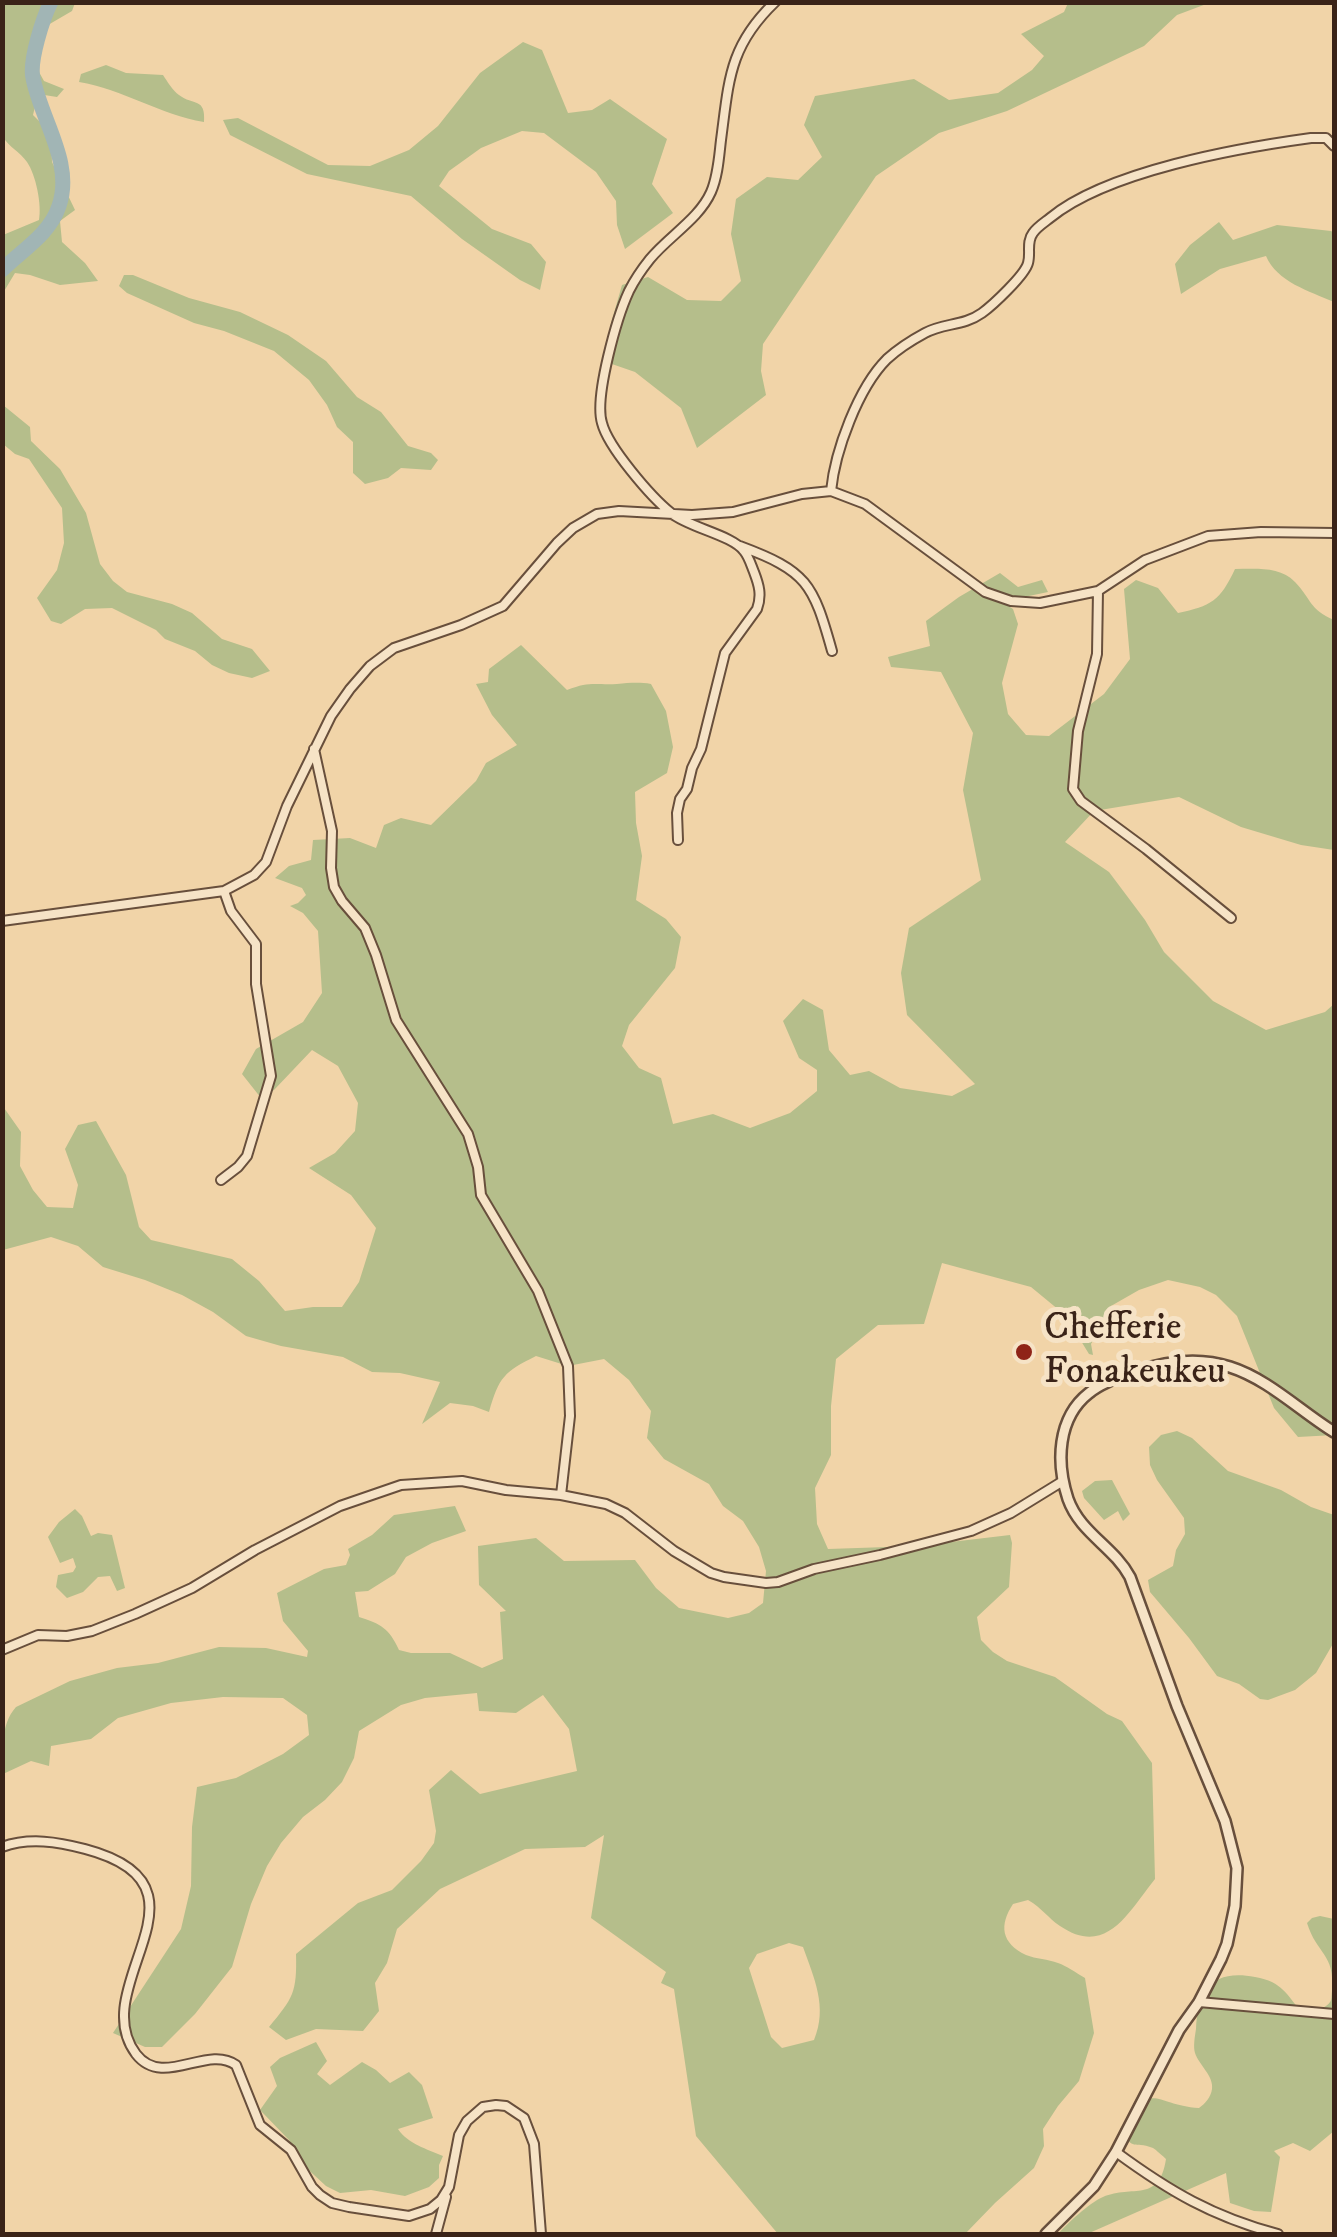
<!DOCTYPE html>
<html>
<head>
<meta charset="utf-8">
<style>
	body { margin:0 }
	#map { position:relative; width:1337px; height:2237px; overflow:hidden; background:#f1d4a8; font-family:"IM FELL DW Pica",serif }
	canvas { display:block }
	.frame { position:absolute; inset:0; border:5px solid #3a2318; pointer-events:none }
</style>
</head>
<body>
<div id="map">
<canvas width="1337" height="2237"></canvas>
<div class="frame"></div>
</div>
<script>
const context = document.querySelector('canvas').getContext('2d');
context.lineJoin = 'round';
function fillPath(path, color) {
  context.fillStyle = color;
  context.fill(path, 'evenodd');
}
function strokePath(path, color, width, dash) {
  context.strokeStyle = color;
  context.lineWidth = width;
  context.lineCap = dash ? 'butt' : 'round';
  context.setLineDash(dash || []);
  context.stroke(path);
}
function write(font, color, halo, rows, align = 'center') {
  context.font = font + ' "IM FELL DW Pica",serif';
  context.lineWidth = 10;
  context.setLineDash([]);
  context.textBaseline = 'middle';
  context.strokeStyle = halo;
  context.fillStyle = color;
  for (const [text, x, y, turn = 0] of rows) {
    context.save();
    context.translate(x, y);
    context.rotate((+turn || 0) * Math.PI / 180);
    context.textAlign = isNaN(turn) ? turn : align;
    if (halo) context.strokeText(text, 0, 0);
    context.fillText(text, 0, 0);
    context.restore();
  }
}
fillPath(new Path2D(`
	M3,2L75,3L72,11L36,32L39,72L44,81L64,89L57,97L38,94L33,115L51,133L52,162L75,210L60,221L62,242L85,263L98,281L60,285L30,275L15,273L3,293V235L39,220C42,205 36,175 27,162C20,152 9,147 3,137L4,42Z
	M1068,3H1209L1177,15L1144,46L1007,111L939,133L876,176L763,344L761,371L766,395L697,448L681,408L635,372L609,363L610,327L622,285L648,277L687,300L721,301L741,281L731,234L736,199L767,177L798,180L822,157L804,125L815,96L914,79L949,100L998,93L1032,70L1044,56L1021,34L1064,12Z
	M523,42L542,50L568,113L592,110L610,99L667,139L652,184L673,213L625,249L617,225L616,201L596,172L544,133L522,131L481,148L449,171L439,186L492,229L531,244L546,262L540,290L520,280L462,239L411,196L307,174L230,135L223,120L238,118L328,165L370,166L409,150L438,126L480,73Z
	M106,65L126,73L163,75C167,81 173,91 179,95C193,106 206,97 204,122C160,115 123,89 79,82L81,74Z
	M1219,222L1233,240L1277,225L1331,231L1334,233V302C1309,291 1277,282 1266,256L1220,269L1181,294L1175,264L1190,245Z
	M124,275H133L189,298L240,312L288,335L326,361L357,397L381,412L408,446L431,453L438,460L431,470L401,468L388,478L365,484L353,473V442L337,427L327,405L309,380L274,351L224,331L194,323L127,293L119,286Z
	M3,405L30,427L31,441L60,469L86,513L100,564L113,581L127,592L172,604L192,613L222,639L252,649L270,671L252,678L229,673L212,665L195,651L165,639L156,630L112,608L85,609L61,624L51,621L37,598L57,570L64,543L62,508L29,459L15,454L3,444Z
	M1235,569C1255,569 1280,566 1295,582C1312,600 1309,609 1334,620V850L1301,845L1241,827L1179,797L1094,811L1065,842L1109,872L1145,920L1164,952L1213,1001L1266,1030L1325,1012L1334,1004V1435L1298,1437L1274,1408L1237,1316L1216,1295L1200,1287L1168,1280L1139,1290L1111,1306L1091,1344L1093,1355L1089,1354L1065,1315L1031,1287L942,1263L924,1324L878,1325L836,1359L831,1406V1455L815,1488L817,1524L828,1549L917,1546L1010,1535L1012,1543L1009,1587L977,1617L981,1640L993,1652L1007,1661L1055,1677L1107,1714L1122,1721L1152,1763L1155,1879C1129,1911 1107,1958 1060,1926C1048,1918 1042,1908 1028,1900L1013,1904C999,1925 1001,1943 1026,1955C1036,1959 1048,1959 1058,1963C1067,1966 1076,1973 1085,1978L1094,2033L1079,2081L1058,2106L1043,2129L1044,2146L1034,2168L995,2203L965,2234H778L696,2136L674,1989L661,1983L666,1972L591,1918L604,1835L585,1847L525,1849L440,1889L397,1929L387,1963L375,1983L379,2011L363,2031L316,2029L286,2040L269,2027C293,1998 297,1993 296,1954L358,1903L392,1890L421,1861L434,1843L436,1831L429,1790L451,1770L480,1794L577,1771L569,1729L543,1695L516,1713L479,1711L477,1693L425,1698L401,1705L359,1731L354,1758L342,1782L325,1800L303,1817L281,1843L267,1866L251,1904L232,1967L195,2014L162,2047H145L113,2033L181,1929L191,1886L192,1827L197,1787L236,1778L283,1754L309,1735L307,1715L283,1698L223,1697L171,1703L118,1718L91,1739L51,1746L49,1766L31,1761L3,1774C3,1750 0,1725 16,1707L70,1681L117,1668L158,1663L219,1647L266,1648L307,1657L308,1651L283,1621L277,1593L324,1569L346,1565L350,1555L348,1549L372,1535L394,1515L455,1506L466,1531L432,1543L406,1557L395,1574L368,1591L355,1592L359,1617C381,1624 389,1628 399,1650L411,1653H450L482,1668L503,1659L500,1612L506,1611L479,1585L478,1546L536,1538L564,1561L635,1560L656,1588L679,1608L728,1618L749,1613L763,1603L766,1571L759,1547L743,1521L723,1506L709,1484L664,1459L647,1438L651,1411L629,1380L604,1359L568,1366L536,1356C504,1372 499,1377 489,1412L473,1406L450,1403L422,1424L440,1382L400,1373L372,1372L343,1357L281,1346L246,1336L213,1312L182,1295L145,1280L103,1267L78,1246L51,1237L3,1250L2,1105L21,1132L20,1166L33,1190L47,1207L73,1208L78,1185L65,1149L78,1125L96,1121L126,1175L139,1227L151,1240L232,1259L259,1281L285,1311L313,1307H342L359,1282L376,1228L351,1195L309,1168L335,1153L355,1131L358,1103L338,1066L312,1050L274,1090L261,1098L242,1074L256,1049L303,1022L322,993L318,931L303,913L290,906L298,903L306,895L302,888L275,878L289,866L311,860L313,840L350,838L376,848L384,825L401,818L431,825L476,781L486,763L517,745L492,715L476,684L488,682L489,669L521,645L567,690C590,681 594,685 617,684C629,683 639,682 651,684L666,711L673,747L667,773L635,792L636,823L642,856L636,900L666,919L681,937L675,968L629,1025L622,1046L639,1068L661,1078L673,1124L713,1114L750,1128L790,1113L817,1091V1070L799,1058L783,1021L803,999L823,1010L829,1050L850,1075L869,1071L900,1088L952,1096L975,1084L907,1015L901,973L909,928L981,880L963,790L973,733L941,672L891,667L888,657L930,646L926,621L959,597L1000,573L1018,587L1042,580L1048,592L1024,597L1007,595L998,599L1013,609L1018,624L1002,683L1008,714L1026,735L1049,736L1104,694L1130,659L1124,589L1136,580L1158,588L1178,613C1211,606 1220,601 1235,569ZM789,1943L803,1947C814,1978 828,2007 814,2040L782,2048L771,2037L749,1968L757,1954Z
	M1177,1431L1192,1438L1228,1471L1281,1490L1311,1507L1334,1515V1642L1316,1673L1295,1690L1268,1700L1260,1699L1239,1684L1217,1676L1189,1638L1150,1592L1148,1580L1173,1566L1176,1550L1185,1534L1184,1518L1157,1480L1150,1465L1149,1447L1161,1435Z
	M1112,1480L1130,1514L1123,1521L1118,1511L1104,1520L1084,1498L1082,1491L1095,1481Z
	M75,1509L82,1516L91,1536L98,1533L112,1535L125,1588L117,1591L110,1576L98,1577L83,1592L67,1598L56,1587L58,1575L73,1572L76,1567L73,1558L60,1563L48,1537L59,1522Z
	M1320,1916L1334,1919V2131L1310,2151L1293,2143L1274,2151L1280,2157L1271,2212L1254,2211L1230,2203L1226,2173L1087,2234H1058C1068,2223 1089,2203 1103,2197C1133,2184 1159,2204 1166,2159C1164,2157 1155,2149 1153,2148C1132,2140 1135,2153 1120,2129C1153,2078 1153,2105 1199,2108C1205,2104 1211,2097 1212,2089C1214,2076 1199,2065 1195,2053C1193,2046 1195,2036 1196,2029C1198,1990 1212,1969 1255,1977C1283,1982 1286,1994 1303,2014C1310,2012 1320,2010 1326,2006C1333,2001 1331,1998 1332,1991C1335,1953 1317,1955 1307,1923L1312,1918Z
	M316,2042L327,2061L317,2074L330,2085L362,2062L376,2070L390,2083L409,2072L422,2085L433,2118L398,2129C408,2144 427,2149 443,2156L439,2165V2178L429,2187L405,2196L371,2190L340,2193L326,2186L301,2163L289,2140L260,2110L277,2086L270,2067L280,2058Z`), '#b5be8b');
strokePath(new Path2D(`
	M2,270C22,250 50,234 59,206C74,163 41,120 33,78C29,61 43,18 51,2`), '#a1b5b5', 15);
const minor = new Path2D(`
	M831,491C835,451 858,388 887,359C898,349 912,340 925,333C943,323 964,326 982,313C993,305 1025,275 1028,263C1031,253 1026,242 1033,233C1037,227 1045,222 1050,218C1107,171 1238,148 1311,138H1326L1334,146
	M740,546C807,571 813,583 832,651
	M1098,591L1097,654L1078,731L1073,789L1081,801L1146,849L1231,918
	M314,749L332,831L331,868L334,887L342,901L365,928L376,955L396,1020L468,1134L478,1167L481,1195L538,1291L568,1366L570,1416L561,1495
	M678,840L677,813L680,799L687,789L692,768L701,749L725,653L757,609C762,595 759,585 754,572C751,565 749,557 744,551C732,535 690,528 671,513C651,497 608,447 602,423C594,397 617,317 629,291C635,279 642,269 650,259C669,236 699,219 711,192C718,176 719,157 721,140C729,80 729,46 775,2
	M2,921L224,891L254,875L266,862L287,806L331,716L350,689L370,666L394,648L461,625L503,606L557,543L573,528L597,514L619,511L692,515L733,512L802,494L831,491L865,504L985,592L1011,601L1040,603L1098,591L1145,560L1208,536L1261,532L1334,533
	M221,1180L238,1167L247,1156L271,1076L256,984V944L231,911L224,891
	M2,1650L38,1635L67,1636L92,1631L135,1614L192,1588L255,1550L340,1506L401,1485L462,1481L506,1490L561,1495L606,1504L625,1513L674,1551L711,1573L724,1577L766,1583L778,1582L814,1569L880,1555L971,1531L1011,1513L1063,1481
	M2,1847C30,1837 58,1842 85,1849C226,1886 84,1985 136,2054C163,2089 207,2044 236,2065L260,2125L291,2150L312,2187L320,2195L332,2203L349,2207L409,2216L430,2209L441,2200L449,2187L459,2135L467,2121L483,2107L496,2105L506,2106L524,2118L534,2144L541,2234
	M1199,2002L1334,2014
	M1116,2152C1169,2191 1213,2217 1278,2234
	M436,2234L446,2197`);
const tertiary = new Path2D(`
	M1046,2234L1094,2186L1116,2152L1179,2030L1199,2002L1221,1959L1227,1944L1235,1906L1237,1868L1225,1821L1177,1706L1130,1577C1114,1547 1080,1533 1068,1499C1056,1463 1057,1418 1089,1393C1101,1383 1117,1378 1131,1373C1162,1362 1197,1356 1230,1367C1268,1379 1300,1411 1334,1432`);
strokePath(minor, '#684f3c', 12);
strokePath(tertiary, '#684f3c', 14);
strokePath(minor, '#f6e3c6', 8);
strokePath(tertiary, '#f6e3c6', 9);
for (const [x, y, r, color] of [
	[1024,1352,10,"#8f2418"]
]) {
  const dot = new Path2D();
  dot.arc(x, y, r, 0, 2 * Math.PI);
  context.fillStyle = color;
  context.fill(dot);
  strokePath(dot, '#f6e3c6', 4);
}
write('38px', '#3a2318', '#f6e3c6', [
	["Chefferie",1044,1330],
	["Fonakeukeu",1044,1374]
], 'left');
</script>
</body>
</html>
